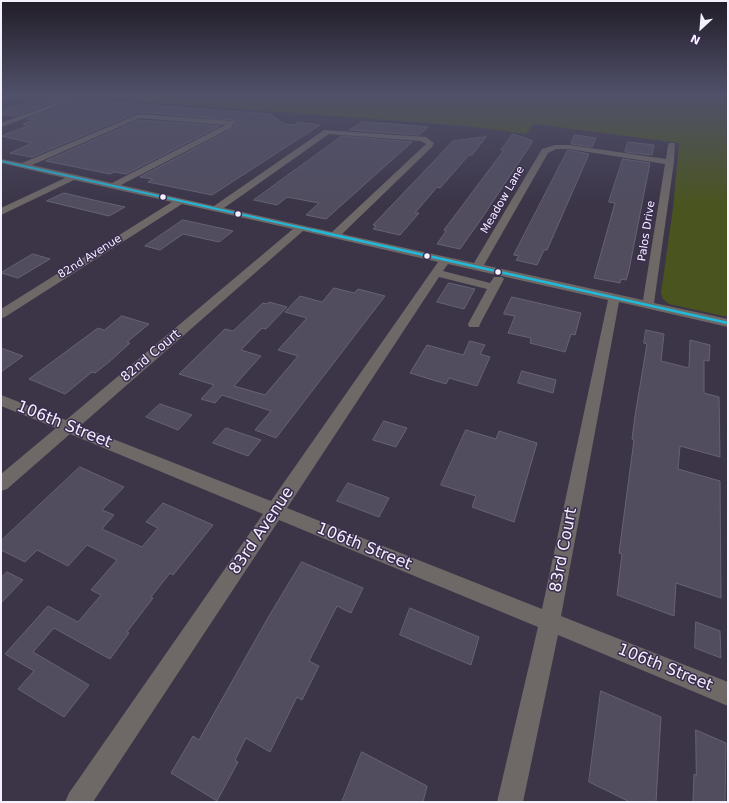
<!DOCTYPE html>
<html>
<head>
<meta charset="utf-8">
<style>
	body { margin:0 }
	#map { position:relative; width:729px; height:803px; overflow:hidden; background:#3c3548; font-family:"DejaVu Sans",sans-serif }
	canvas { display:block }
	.frame { position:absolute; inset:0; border:2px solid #f4f0fe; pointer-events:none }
	.north { position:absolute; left:681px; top:8px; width:40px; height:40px; -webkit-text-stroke:3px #3a2d50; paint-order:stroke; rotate:206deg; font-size:11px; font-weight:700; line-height:16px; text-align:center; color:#f4f0fe }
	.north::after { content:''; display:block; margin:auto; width:14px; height:18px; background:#f4f0fe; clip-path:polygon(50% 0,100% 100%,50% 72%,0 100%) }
</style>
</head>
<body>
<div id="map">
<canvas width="729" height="803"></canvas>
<div class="frame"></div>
<div class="north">N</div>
</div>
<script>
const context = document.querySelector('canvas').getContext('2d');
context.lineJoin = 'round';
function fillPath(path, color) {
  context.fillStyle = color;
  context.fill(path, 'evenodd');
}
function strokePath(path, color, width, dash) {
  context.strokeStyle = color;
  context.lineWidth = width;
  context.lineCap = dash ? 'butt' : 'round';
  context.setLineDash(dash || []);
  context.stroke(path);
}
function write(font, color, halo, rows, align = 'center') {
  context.font = font + ' "DejaVu Sans",sans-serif';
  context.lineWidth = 3;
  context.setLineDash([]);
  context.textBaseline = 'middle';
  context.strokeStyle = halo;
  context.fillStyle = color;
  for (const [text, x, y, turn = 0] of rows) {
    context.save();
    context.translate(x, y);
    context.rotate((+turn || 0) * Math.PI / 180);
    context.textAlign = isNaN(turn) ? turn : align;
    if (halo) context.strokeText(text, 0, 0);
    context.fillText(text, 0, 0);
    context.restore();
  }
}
fillPath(new Path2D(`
	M138,94H728V317L669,304L663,299L661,293L673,208L679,143L534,124L526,134L466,126L122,100Z`), '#4a541e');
const building = new Path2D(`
	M53,94L74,95L15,116L1,114V111Z
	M86,97L110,101L108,102L270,114L284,124L294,125L298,122L320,125L212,195L148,182L153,179L140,177L232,129L235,124L233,120L139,112L32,157L10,153L32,143L1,136L28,126L23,124L34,120L28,119Z
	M140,120L220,126L126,174L114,172L110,174L46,161Z
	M362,122L395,124L428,127L419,135L350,130Z
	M513,134L533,141L482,218L460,249L437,244L446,231L444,230L504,150H501Z
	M575,135L596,138L592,147L571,144Z
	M342,136L412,142L326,219L306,215L319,203L287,197L277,205L254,200Z
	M486,137L472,155H469L440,188L437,187L415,213H419L400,235L373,229L376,226L373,225L453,141Z
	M628,142L654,145L652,155L625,152Z
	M568,150L589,154L547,250H544L537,265L516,260L519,256L514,255Z
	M623,159L650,163L629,270L626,280L621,279L620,283L594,278L615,203L609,202Z
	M64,193L98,201L125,207L109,216L47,201Z
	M183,220L220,228L233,231L219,242L183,234L160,250L145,246Z
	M33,254L50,259L18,278L1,273Z
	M449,283L475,289L464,309L437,302Z
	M334,288L354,293L358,289L385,296L276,438L255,430L271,411L222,395L215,403L201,399L214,385L179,374L225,329L233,331L263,303L268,304L269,302L287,307L266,329L262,328L241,350L261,356L234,386L265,395L298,356L278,350L307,318L285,312L300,296L322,302Z
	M512,297L581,313L575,335L571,334L565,352L530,343L531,338L508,333L515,316L504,314Z
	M122,316L149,324L127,342L130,343L109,362L95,373L92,372L65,394L29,379L98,328L104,330Z
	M646,330L664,334L661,361L689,368L690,340L710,345L709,361L704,360V393L719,397L720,457L680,446L678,469L720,481L721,598L676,583L674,616L617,595L622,554L619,553L634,440L632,439L635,416L647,344L644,343Z
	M470,341L485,345L480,354L490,357L477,386L449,378L446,384L410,373L427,345L463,355Z
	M1,348L23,356L1,372Z
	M522,371L556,380L553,393L518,383Z
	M160,404L192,415L178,430L146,417Z
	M384,421L407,428L396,447L373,440Z
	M226,428L261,440L248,456L213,443Z
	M466,430L496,439L499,431L537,443L514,522L472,507L476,496L441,485Z
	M80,467L124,487L102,510L114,515L102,529L142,547L158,528L146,522L163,503L213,525L173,575L170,573L151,597L153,598L127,632L129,633L110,659L54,628L33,652L89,685L64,717L18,689L34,671L5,654L48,606L78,622L101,595L91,590L117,560L87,545L68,566L37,550L25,562L1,550V541Z
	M348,483L389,498L379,517L337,501Z
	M302,562L363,588L351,613L337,606L309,661L319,666L302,700L297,697L270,752L246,738L235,760L238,762L217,801L171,773L193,736L199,740L269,616Z
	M7,572L23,580L1,603V578Z
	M410,608L479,637L471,665L400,635Z
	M696,622L720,631L721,658L695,648Z
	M601,691L661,717L656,802H630L589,782Z
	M696,730L726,743L725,802H693L694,774L696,775Z
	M362,752L427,786L423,802H342Z`);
fillPath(building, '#514d5f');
strokePath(building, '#656373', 1);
fillPath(new Path2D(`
	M1,94H21L10,99L1,97Z
	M81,94H90L1,127V123Z
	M139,114L233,121L234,123L231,128L121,185L214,206L324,130L426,137L434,143L432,147L342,234L474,263L542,149L555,145H569L666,159L668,145L669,143H675L674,162L654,303L728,319V327L619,302L561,616L728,682V706L558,635L523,802H497L538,627L279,520L93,802H65L69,793L263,514L70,434L7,489L1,491V474L56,428L1,406V395L66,420L293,229L182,204L5,317L1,318V309L172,202L74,180L1,215V208L65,178L1,163V159L22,163ZM140,118L225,125L112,183L32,165ZM329,134L421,141L426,144L332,232L224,208ZM556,149H569L665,164L643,300L484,265L548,153ZM303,231L438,262L271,501L80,426ZM448,264L608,300L542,609L287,508L439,277L487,289L468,324L469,327H479L480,324L504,279L502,277H494L490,283L443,271Z`), '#6e6867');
strokePath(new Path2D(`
	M1,161L316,231`), '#20b9da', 2);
strokePath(new Path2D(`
	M312,230L728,323`), '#20b9da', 2.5);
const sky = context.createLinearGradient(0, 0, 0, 206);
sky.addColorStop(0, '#211d28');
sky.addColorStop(0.46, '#50516a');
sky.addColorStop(1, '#50516a00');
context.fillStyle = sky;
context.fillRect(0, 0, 729, 206);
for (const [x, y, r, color] of [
	[163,197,3.5,"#f4f0fe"],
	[238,214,3.5,"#f4f0fe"],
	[427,256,3.5,"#f4f0fe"],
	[498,272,3.5,"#f4f0fe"]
]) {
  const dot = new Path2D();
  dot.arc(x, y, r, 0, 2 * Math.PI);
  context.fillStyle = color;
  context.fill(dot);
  strokePath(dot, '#3a2d50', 1.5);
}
write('11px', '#f4f0fe', '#3a2d50', [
	["Meadow Lane",503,200,-60],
	["Palos Drive",647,231,-81],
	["82nd Avenue",90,257,-32]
]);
write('13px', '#f4f0fe', '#3a2d50', [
	["82nd Court",151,356,-40]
]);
write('16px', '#f4f0fe', '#3a2d50', [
	["106th Street",64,425,22],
	["83rd Avenue",262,531,-56],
	["106th Street",364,547,22],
	["83rd Court",564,550,-79],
	["106th Street",665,668,22]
]);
</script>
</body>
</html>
